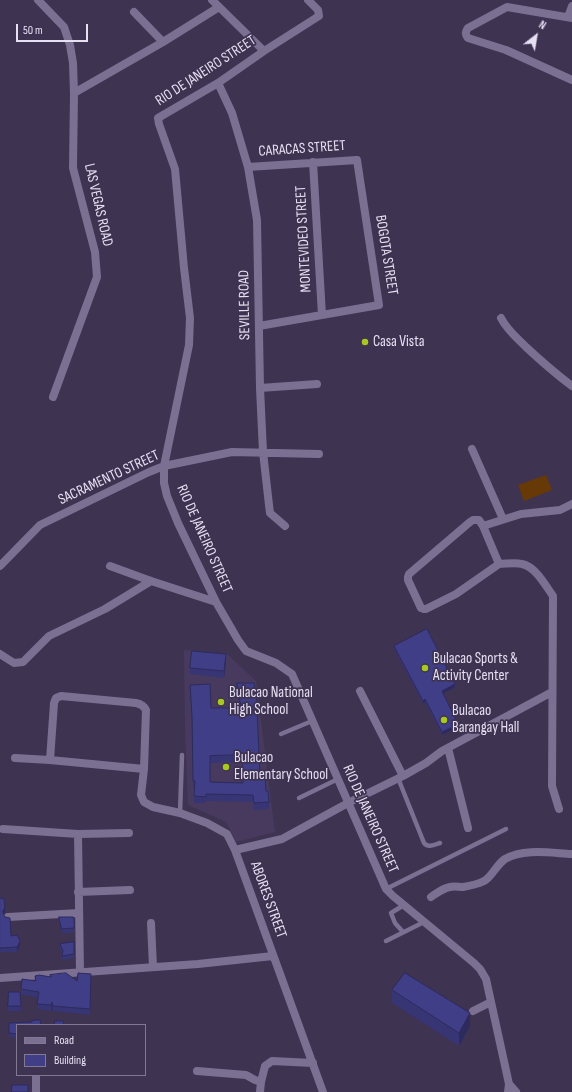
<!DOCTYPE html>
<html>
<head>
<meta charset="utf-8">
<style>
	body { margin:0 }
	#map { position:relative; width:572px; height:1092px; overflow:hidden; background:#3e3351; font-family:"Sofia Sans Condensed",sans-serif }
	canvas { display:block }
	.legend { position:absolute; left:16px; top:1024px; width:130px; height:52px; box-sizing:border-box; background:#3e3351; border:1px solid #817892; margin:0; padding:5px 7px; list-style:none; font-size:12px; color:#e6e0f3 }
	.legend li { display:flex; align-items:center; gap:8px; height:20px }
	.legend b { width:20px; border:1px solid #817892 }
	.north { position:absolute; left:516px; top:16px; width:40px; height:40px; -webkit-text-stroke:3px #3e3351; paint-order:stroke; rotate:31deg; font-size:11px; font-weight:700; line-height:16px; text-align:center; color:#e6e0f3 }
	.north::after { content:''; display:block; margin:auto; width:14px; height:18px; background:#e6e0f3; clip-path:polygon(50% 0,100% 100%,50% 72%,0 100%) }
	.scale { position:absolute; left:16px; top:24px; width:72px; height:18px; box-sizing:border-box; border:2px solid #e6e0f3; border-top:0; padding-left:5px; font-size:12px; line-height:14px; white-space:nowrap; color:#e6e0f3; -webkit-text-stroke:3px #3e3351; paint-order:stroke }
</style>
</head>
<body>
<div id="map">
<canvas width="572" height="1092"></canvas>
<ul class="legend">
<li><b style="height:5px;background:#7c7092"></b>Road</li>
<li><b style="height:11px;background:#403e87"></b>Building</li>
</ul>
<div class="north">N</div>
<div class="scale">50 m</div>
</div>
<script>
const context = document.querySelector('canvas').getContext('2d');
context.lineJoin = 'round';
function fillPath(path, color) {
  context.fillStyle = color;
  context.fill(path, 'evenodd');
}
function strokePath(path, color, width, dash) {
  context.strokeStyle = color;
  context.lineWidth = width;
  context.lineCap = dash ? 'butt' : 'round';
  context.setLineDash(dash || []);
  context.stroke(path);
}
function write(font, color, halo, rows, align = 'center') {
  context.font = font + ' "Sofia Sans Condensed",sans-serif';
  context.lineWidth = 3.5;
  context.setLineDash([]);
  context.textBaseline = 'middle';
  context.strokeStyle = halo;
  context.fillStyle = color;
  for (const [text, x, y, turn = 0] of rows) {
    context.save();
    context.translate(x, y);
    context.rotate((+turn || 0) * Math.PI / 180);
    context.textAlign = isNaN(turn) ? turn : align;
    if (halo) context.strokeText(text, 0, 0);
    context.fillText(text, 0, 0);
    context.restore();
  }
}
fillPath(new Path2D(`
	M184,650L227,654L256,681L275,832L236,842L226,822L188,805L185,729Z`), '#483a5e');
fillPath(new Path2D(`
	M546,475L552,490L524,501L518,485Z`), '#673907');
strokePath(new Path2D(`
	M281,734L312,721
	M398,778L424,843C428,848 434,845 440,843
	M299,798L338,779
	M180,813L182,755
	M386,889L506,829
	M403,932L395,923L391,913L404,905
	M386,941L424,922`), '#7c7092', 4.5);
strokePath(new Path2D(`
	M38,0L64,27L70,45L73,63L74,93L73,168L95,252L97,277L53,397
	M212,0L264,51
	M308,0L318,10L319,16L264,51L218,83L158,118L159,124L175,169L184,268L190,318L189,345L164,466V483L167,496L178,523L216,602L238,640L246,651L276,663L292,674L386,889L393,896L474,963L480,969L486,979L509,1084L508,1092
	M134,12L163,42
	M568,17L572,6
	M572,18L507,7L468,28C465,32 465,34 468,38L506,50L572,80
	M218,83L232,113L248,167L257,220L260,388L263,452L269,505L270,513L285,526
	M74,93L163,42L219,7
	M313,162L322,315
	M248,167L357,160L379,305L259,326
	M501,318C507,330 517,338 526,347C541,361 556,374 572,386
	M260,388L317,384
	M472,449L503,519
	M483,526L521,514L560,510L572,504
	M499,564L456,594L426,609H424L421,608L408,580V577L409,574L470,522L473,520H479L483,526L499,564C506,564 515,562 522,564C536,567 545,585 553,596L552,786L559,809
	M0,566L40,525L149,472L164,466L232,452L319,454
	M110,566L151,581L216,602
	M0,654L14,663L23,662L49,636L105,609L151,581
	M360,691L403,776
	M448,748L468,828
	M15,758L50,760L144,769
	M50,760L54,703L56,698L61,696L136,703C141,704 144,706 146,710L144,769L141,795L144,802L153,807L180,813L207,823L227,834L235,850L323,1092
	M3,829L78,834L129,833
	M78,834L80,972
	M235,850L282,839L348,803L403,776L426,763L442,751L552,692
	M78,892L130,890
	M431,897C437,893 443,888 450,887C454,886 459,887 463,887C469,886 478,884 484,881C491,878 497,864 505,859C524,848 551,853 572,854
	M8,917L79,913
	M151,923L153,967
	M0,978L198,964L273,956
	M473,1011L491,1002
	M197,1071L246,1075L255,1080L261,1082
	M36,1075V1092
	M509,1084L516,1092
	M260,1092L261,1082L265,1066L272,1061L313,1063`), '#7c7092', 8);
fillPath(new Path2D(`
	M394,646L455,687L443,693L458,727L442,735L425,702L423,704L394,649Z
	M226,661L224,678L190,674V668Z
	M237,683L258,708V715H257L260,776L266,791L269,802V809L254,810L253,802L206,801V803H194V788H193L192,723L190,685L211,708H240L237,690ZM242,762L243,783L210,782V763Z
	M0,898L5,912L3,914L11,936L20,945L17,952H0Z
	M59,917L74,919V933H62L59,922Z
	M74,942V958L62,960V955L60,949V944Z
	M91,974L90,1015L53,1011L52,1008L51,1011L37,1009L38,998L21,994V989L35,980V976L50,977V975L77,981Z
	M392,990L470,1026L459,1046L392,1003Z
	M20,992L21,1011H8V1006Z
	M40,1020L41,1025H17V1038L9,1037V1023L32,1022V1021Z`), '#373574');
fillPath(new Path2D(`
	M226,654V661L224,678V671Z
	M455,684V687L442,694V691Z
	M425,699V702L423,704V701Z
	M458,724V727L442,735V732Z
	M5,908V912L3,915V918V910Z
	M20,941V945L17,952V947Z
	M52,1002V1008L51,1011V1005Z
	M470,1013V1026L459,1046V1033Z`), '#2d2b5e');
const building = new Path2D(`
	M427,629L455,684L442,691L458,724L442,732L425,699L423,701L394,646Z
	M192,651L226,654L224,671L190,668Z
	M237,683H254L258,708L257,709L260,776H265L266,791H268L269,802L254,803L253,795L206,794V797L194,796L195,781H193L192,716L190,685L210,684L211,708H241ZM242,755L243,783L210,782V756Z
	M0,898L4,899L5,908L3,910V913L5,917L10,918L11,936L17,935L20,941L17,947L0,948Z
	M59,917H73L74,919V928L62,929Z
	M74,942V954L62,956L63,951L60,944Z
	M66,973L77,981L78,973L91,974L90,1009L53,1006L52,1002L51,1005L37,1004L39,992L21,989L22,979L36,981L35,976L39,975L51,977L50,975Z
	M405,973L470,1013L459,1033L392,990Z
	M9,992H20L21,1006H8Z
	M40,1020L41,1025H17V1034L9,1033V1023L32,1022V1021Z
	M55,1021H63L64,1025H55Z
	M12,1085H28V1092H12Z`);
fillPath(building, '#403e87');
strokePath(building, '#2d2b5e', 1);
for (const [x, y, r, color] of [
	[365,342,4,"#a7c81f"],
	[425,668,4,"#a7c81f"],
	[221,702,4,"#a7c81f"],
	[444,720,4,"#a7c81f"],
	[226,767,4,"#a7c81f"]
]) {
  const dot = new Path2D();
  dot.arc(x, y, r, 0, 2 * Math.PI);
  context.fillStyle = color;
  context.fill(dot);
  strokePath(dot, '#3e3351', 1.5);
}
write('15px', '#e6e0f3', '#3e3351', [
	["RIO DE JANEIRO STREET",206,71,-33],
	["CARACAS STREET",302,149,-4],
	["LAS VEGAS ROAD",98,205,77],
	["MONTEVIDEO STREET",304,239,-93],
	["BOGOTA STREET",386,255,81],
	["SEVILLE ROAD",245,305,-91],
	["SACRAMENTO STREET",109,478,-25],
	["RIO DE JANEIRO STREET",204,539,66],
	["RIO DE JANEIRO STREET",370,819,66],
	["ABORES STREET",268,900,70]
]);
write('15px', '#e6e0f3', '#3e3351', [
	["Casa Vista",373,342],
	["Bulacao Sports &",433,659],
	["Activity Center",433,676],
	["Bulacao National",229,693],
	["High School",229,710],
	["Bulacao",452,711],
	["Barangay Hall",452,728],
	["Bulacao",234,758],
	["Elementary School",234,775]
], 'left');
</script>
</body>
</html>
